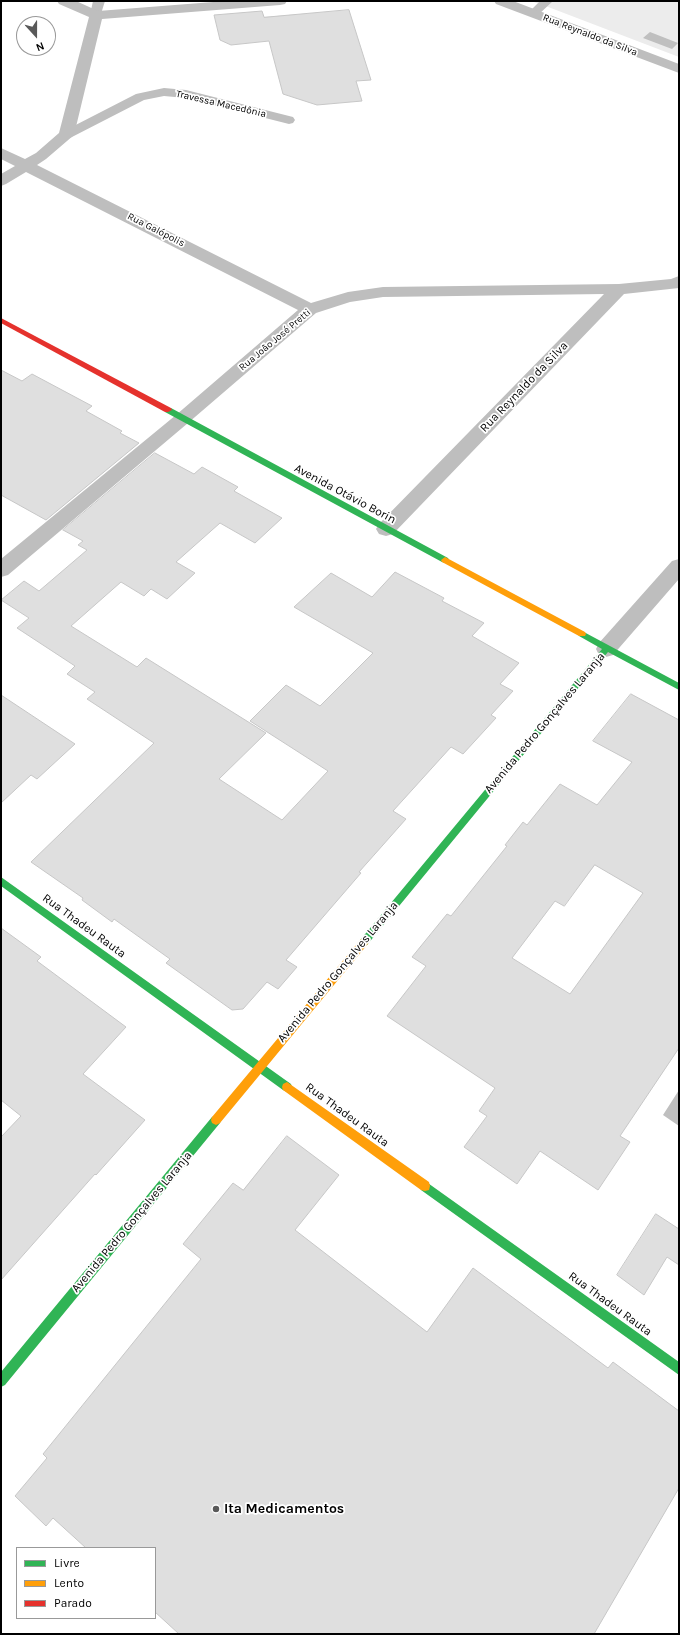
<!DOCTYPE html>
<html>
<head>
<meta charset="utf-8">
<style>
	body { margin:0 }
	#map { position:relative; width:680px; height:1635px; overflow:hidden; background:#fff; font-family:Karla,sans-serif }
	canvas { display:block }
	.frame { position:absolute; inset:0; border:2px solid #000; pointer-events:none }
	.legend { position:absolute; left:16px; top:1547px; width:140px; height:72px; box-sizing:border-box; background:#fff; border:1px solid #999; margin:0; padding:5px 7px; list-style:none; font-size:12px; color:#000 }
	.legend li { display:flex; align-items:center; gap:8px; height:20px }
	.legend b { width:20px; border:1px solid #999 }
	.north { position:absolute; left:16px; top:16px; width:40px; height:40px; box-sizing:border-box; background:#fff; border:1px solid #999; border-radius:50%; rotate:159deg; font-size:11px; font-weight:700; line-height:16px; text-align:center; color:#000 }
	.north::after { content:''; display:block; margin:auto; width:14px; height:18px; background:#595959; clip-path:polygon(50% 0,100% 100%,50% 72%,0 100%) }
</style>
</head>
<body>
<div id="map">
<canvas width="680" height="1635"></canvas>
<div class="frame"></div>
<ul class="legend">
<li><b style="height:5px;background:#30b455"></b>Livre</li>
<li><b style="height:5px;background:#ff9f0a"></b>Lento</li>
<li><b style="height:5px;background:#e5322d"></b>Parado</li>
</ul>
<div class="north">N</div>
</div>
<script>
const context = document.querySelector('canvas').getContext('2d');
context.lineJoin = 'round';
function fillPath(path, color) {
  context.fillStyle = color;
  context.fill(path, 'evenodd');
}
function strokePath(path, color, width, dash) {
  context.strokeStyle = color;
  context.lineWidth = width;
  context.lineCap = dash ? 'butt' : 'round';
  context.setLineDash(dash || []);
  context.stroke(path);
}
function write(font, color, halo, rows, align = 'center') {
  context.font = font + ' Karla,sans-serif';
  context.lineWidth = 3.5;
  context.setLineDash([]);
  context.textBaseline = 'middle';
  context.strokeStyle = halo;
  context.fillStyle = color;
  for (const [text, x, y, turn = 0] of rows) {
    context.save();
    context.translate(x, y);
    context.rotate((+turn || 0) * Math.PI / 180);
    context.textAlign = isNaN(turn) ? turn : align;
    if (halo) context.strokeText(text, 0, 0);
    context.fillText(text, 0, 0);
    context.restore();
  }
}
fillPath(new Path2D(`
	M531,1H679V57L543,5Z`), '#ececec');
fillPath(new Path2D(`
	M650,32L678,43L672,49L643,38Z
	M679,1090V1126L663,1115Z`), '#bfbfbf');
const building = new Path2D(`
	M349,10L371,80L356,81L362,101L317,105L283,94L269,41L231,45L220,40L214,15L262,11L264,17Z
	M1,370L22,381L32,374L92,406L86,411L122,431L120,433L139,443L46,520L1,495Z
	M155,453L194,474L202,467L238,487L234,491L282,518L255,543L220,523L176,562L195,573L167,599L151,589L144,596L121,582L71,626L137,667L146,658L266,733L219,779L282,820L328,771L250,721L286,685L320,706L373,653L294,607L331,573L372,597L395,572L444,598L442,601L484,623L472,636L519,663L500,684L513,691L491,715L496,718L463,754L451,747L393,811L406,819L359,872L361,873L286,960L297,967L278,989L267,982L243,1009L232,1010L166,963L170,959L114,919L112,922L82,900L83,898L31,862L154,743L87,699L95,692L67,674L75,666L17,628L29,618L1,600L24,581L39,591L87,550L78,545L83,541L63,530Z
	M631,694L679,720V1048L620,1136L630,1142L598,1190L540,1151L517,1184L464,1147L487,1116L479,1111L495,1088L387,1016L426,966L412,957L447,914L451,916L507,846L505,845L523,822L527,825L560,784L597,805L632,762L593,741ZM595,865L643,893L570,994L512,958L555,901L564,906Z
	M1,695L75,744L37,779L31,775L1,803Z
	M1,928L41,957L37,961L126,1027L83,1074L145,1120L96,1175L95,1174L1,1280V1137L21,1116L1,1100Z
	M287,1136L339,1175L295,1230L427,1332L473,1268L608,1368L613,1362L679,1411V1488L594,1634H179L155,1612V1548H86L53,1518L46,1526L15,1496L47,1458L43,1454L201,1259L183,1244L233,1183L243,1190Z
	M656,1214L679,1229V1265L667,1257L644,1295L617,1275Z`);
fillPath(building, '#dfdfdf');
strokePath(building, '#c7c7c7', 1);
fillPath(new Path2D(`
	M93,1H105L100,17H92L90,15Z
	M540,1H553L538,15H530L528,13Z
	M164,88L186,90L293,117L295,120L293,123L289,124L186,98L164,96L144,100L70,138H62L60,135L62,132L136,94Z`), '#bebebe');
fillPath(new Path2D(`
	M57,1H76L98,11L226,1H287L285,4L280,5L102,19L74,135L46,159L37,165L311,303L348,292L383,287L619,284L671,279L679,276V288L624,294L393,534L386,536L379,534L376,529L379,524L604,294L383,297L350,302L316,313L188,423L8,575L1,577V559L176,415L298,310L26,172L6,184L1,186V174L15,166L1,159V148L25,159L36,153L59,133L89,17L59,4Z
	M494,1H513L679,64V73L496,4Z
	M679,559V579L613,655L606,657L599,655L596,649L599,643L672,561Z`), '#bebebe');
fillPath(new Path2D(`
	M165,408H171L448,558L449,560L445,563L442,562L165,412Z
	M582,631L679,683V690L608,652L367,945L364,946L361,945L359,942L361,939L602,649L579,636L578,634L579,632Z
	M1,877L291,1084L292,1087L291,1090L287,1092L283,1090L1,886Z
	M216,1115L220,1117L221,1120L220,1123L5,1385L1,1387V1372L212,1117Z
	M425,1181L679,1362V1375L421,1190L420,1186L421,1182Z`), '#30b455');
fillPath(new Path2D(`
	M445,557L585,632L586,634L585,636H579L442,562L441,560Z
	M364,938L367,939L369,942L367,945L220,1123L216,1125L212,1123L211,1120L212,1117L361,939Z
	M287,1082L429,1182L430,1186L429,1190L425,1191L421,1190L283,1090L282,1087L283,1084Z`), '#ff9f0a');
fillPath(new Path2D(`
	M1,318L171,408L172,410L168,412H165L1,323Z`), '#e5322d');
for (const [x, y, r, color] of [
	[216,1509,4,"#595959"]
]) {
  const dot = new Path2D();
  dot.arc(x, y, r, 0, 2 * Math.PI);
  context.fillStyle = color;
  context.fill(dot);
  strokePath(dot, '#fff', 1.5);
}
write('10px', '#000', '#fff', [
	["Rua Reynaldo da Silva",590,35,21],
	["Travessa Macedônia",221,104,13],
	["Rua Galópolis",156,230,27],
	["Rua João José Pretti",275,340,-40]
]);
write('12px', '#000', '#fff', [
	["Rua Reynaldo da Silva",524,387,-46],
	["Avenida Otávio Borin",345,494,28],
	["Avenida Pedro Gonçalves Laranja",545,723,-50],
	["Rua Thadeu Rauta",84,926,36],
	["Avenida Pedro Gonçalves Laranja",338,972,-50],
	["Rua Thadeu Rauta",347,1115,36],
	["Avenida Pedro Gonçalves Laranja",132,1222,-50],
	["Rua Thadeu Rauta",610,1304,36]
]);
write('bold 14px', '#000', '#fff', [
	["Ita Medicamentos",224,1509]
], 'left');
</script>
</body>
</html>
